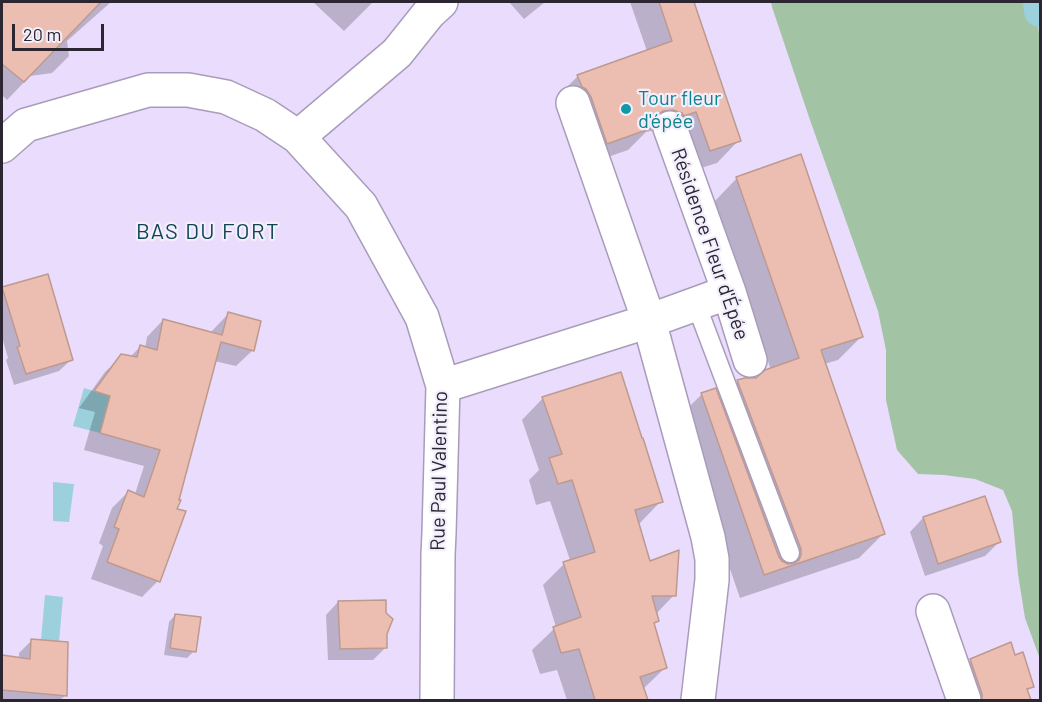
<!DOCTYPE html>
<html>
<head>
<meta charset="utf-8">
<style>
	body { margin:0 }
	#map { position:relative; width:1042px; height:702px; overflow:hidden; background:#eadcfd; font-family:Barlow,sans-serif }
	canvas { display:block }
	.frame { position:absolute; inset:0; border:3px solid #2b2632; pointer-events:none }
	.scale { position:absolute; left:12px; top:24px; width:92px; height:27px; box-sizing:border-box; border:3px solid #2b2632; border-top:0; padding-left:8px; font-size:18px; line-height:21px; white-space:nowrap; color:#2b2632; -webkit-text-stroke:4px #f3eefb; paint-order:stroke }
</style>
</head>
<body>
<div id="map">
<canvas width="1042" height="702"></canvas>
<div class="frame"></div>
<div class="scale">20 m</div>
</div>
<script>
const context = document.querySelector('canvas').getContext('2d');
context.lineJoin = 'round';
function fillPath(path, color) {
  context.fillStyle = color;
  context.fill(path, 'evenodd');
}
function strokePath(path, color, width, dash) {
  context.strokeStyle = color;
  context.lineWidth = width;
  context.lineCap = dash ? 'butt' : 'round';
  context.setLineDash(dash || []);
  context.stroke(path);
}
function write(font, color, halo, rows, align = 'center') {
  context.font = font + ' Barlow,sans-serif';
  context.lineWidth = 4.5;
  context.setLineDash([]);
  context.textBaseline = 'middle';
  context.strokeStyle = halo;
  context.fillStyle = color;
  for (const [text, x, y, turn = 0] of rows) {
    context.save();
    context.translate(x, y);
    context.rotate((+turn || 0) * Math.PI / 180);
    context.textAlign = isNaN(turn) ? turn : align;
    if (halo) context.strokeText(text, 0, 0);
    context.fillText(text, 0, 0);
    context.restore();
  }
}
fillPath(new Path2D(`
	M771,2H1035L1040,41V659L1025,618L1018,574L1012,511L1003,490L975,479L944,475L918,474L897,450L886,400V350L878,311L810,120L772,7Z`), '#a3c3a5');
fillPath(new Path2D(`
	M84,388L110,396L100,433L73,426Z
	M53,482L74,484L69,522L53,521Z
	M45,595L63,597L59,642L41,640Z`), '#9cd0dc');
fillPath(new Path2D(`
	M2,2H4L8,6L12,2H111L67,41L69,56L52,73L30,76L7,100L2,95Z
	M313,2H373L344,31Z
	M509,2H545L524,19Z
	M630,2H693L739,140L717,163L688,172L660,135L651,131L646,132L628,150L585,165L556,98L578,76L647,51Z
	M737,178L861,337L838,360L824,364L883,534L859,558L740,598L678,418L702,394L719,400L738,382L757,379L771,370L714,202Z
	M3,289L72,359L59,371L14,385L6,360L8,358L2,337V290Z
	M228,314L253,350L236,366L214,361L158,581L142,597L91,579L103,546L99,543L112,508L128,492L135,494L144,466L84,450L95,412L79,408L105,372L122,356L130,357L140,347L145,348L147,337L163,320L211,334L212,331Z
	M543,398L661,501L640,523L637,524L649,562L674,595L656,614L658,620L653,625L666,667L643,689L646,700H567L557,670L540,674L532,650L556,627L543,585L564,564L570,560L550,501L536,505L529,480L539,470L522,420Z
	M923,518L999,542L985,556L925,576L910,532Z
	M338,602L385,633L386,647L373,660H328L326,615Z
	M175,615L194,651L187,658L164,655L169,622Z
	M32,640L66,695L60,700H2V657L19,659V653Z
	M1014,657L1032,686L1026,692L1030,700H967L958,673L971,661Z`), '#0003');
strokePath(new Path2D(`
	M1039,2L1040,11`), '#9cd0dc', 32);
const building = new Path2D(`
	M2,2H101L24,82L2,64Z
	M659,2H694L741,141L710,151L696,112L684,116L682,113L673,110L663,111L656,116L652,124V128L607,144L591,97L586,89L582,87L577,75L672,41Z
	M801,154L863,337L821,350L885,534L764,575L701,393L716,388L779,557L782,561L788,564L794,563L799,560L801,555V549L737,380L745,378H756L765,370L799,358L736,177Z
	M48,274L73,360L26,374L17,347L20,346L2,287Z
	M228,312L261,321L254,351L221,342L179,500H181L177,509L186,511L160,582L107,562L119,529L114,527L128,490L144,497L160,450L100,433L110,396L94,391L121,354L137,357L140,345L157,350L163,319L222,335Z
	M621,372L642,438H643L663,502L635,510L650,561L679,550L676,596H652L659,621L654,623L667,668L640,677L648,700H595L579,649L561,653L553,627L581,617L563,562L595,552L572,480L558,484L549,458L562,454L542,397Z
	M985,496L1001,542L938,564L923,517Z
	M386,600V613L393,619L387,634V648L340,649L338,601Z
	M175,614L201,617L196,652L170,648Z
	M31,639L68,642L67,696L2,690V655L30,659Z
	M1011,642L1015,655L1023,652L1034,687L1027,689L1031,700H982V694L970,659Z`);
fillPath(building, '#ecbeb1');
strokePath(building, '#be998f', 1.5);
const service = new Path2D(`
	M696,304L790,553`);
const minor = new Path2D(`
	M573,103L649,321L708,537L712,559V580L698,700
	M670,128L729,292L750,360
	M298,137L397,53L429,13L441,2
	M2,146L26,125L148,90H188L226,97L265,115L298,137L361,206L422,317L443,386L439,533L438,555L437,700
	M443,386L649,321L729,292
	M933,611L964,700`);
strokePath(service, '#a99cbb', 21);
strokePath(minor, '#a99cbb', 36);
strokePath(service, '#fff', 18);
strokePath(minor, '#fff', 33);
for (const [x, y, r, color] of [
	[626,109,6,"#0f9aa8"]
]) {
  const dot = new Path2D();
  dot.arc(x, y, r, 0, 2 * Math.PI);
  context.fillStyle = color;
  context.fill(dot);
  strokePath(dot, '#f3eefb', 2);
}
write('20px', '#0d838f', '#f3eefb', [
	["Tour fleur",638,98],
	["d'épée",638,121]
], 'left');
write('20px', '#2b2632', '#f3eefb', [
	["Résidence Fleur d'Épée",710,244,71],
	["Rue Paul Valentino",439,471,-89]
]);
context.letterSpacing = '1.5px';
write('22px', '#0f4454', '#f3eefb', [
	["BAS DU FORT",208,232]
]);
context.letterSpacing = '0px';
</script>
</body>
</html>
